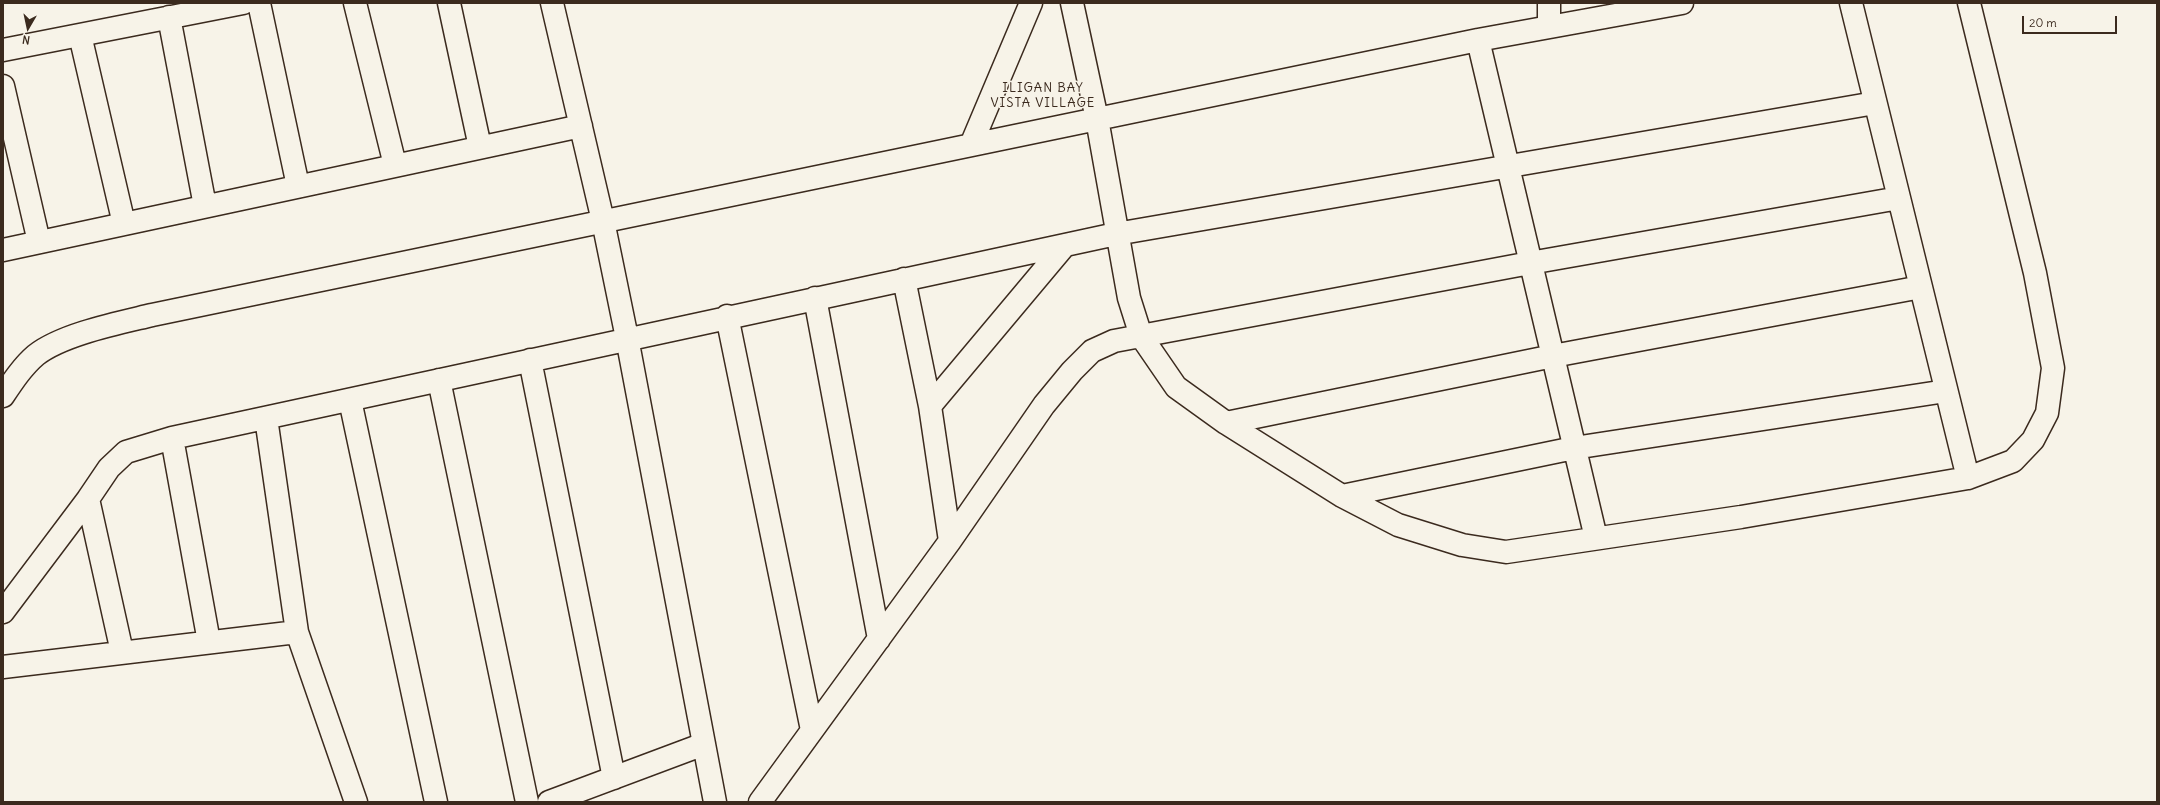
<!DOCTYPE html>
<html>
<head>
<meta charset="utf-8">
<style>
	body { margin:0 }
	#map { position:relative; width:2160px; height:805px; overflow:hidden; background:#f7f3e8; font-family:Delius,sans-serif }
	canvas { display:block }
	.frame { position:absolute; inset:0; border:4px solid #3b2a1e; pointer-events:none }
	.north { position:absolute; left:8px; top:8px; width:40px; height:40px; -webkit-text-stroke:3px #f7f3e8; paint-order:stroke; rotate:189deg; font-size:11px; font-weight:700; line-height:16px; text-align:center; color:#3b2a1e }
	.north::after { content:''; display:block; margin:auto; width:14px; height:18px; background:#3b2a1e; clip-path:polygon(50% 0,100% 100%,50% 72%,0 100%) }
	.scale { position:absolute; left:2022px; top:16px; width:95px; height:18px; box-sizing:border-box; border:2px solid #3b2a1e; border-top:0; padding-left:5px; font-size:12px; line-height:14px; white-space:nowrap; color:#3b2a1e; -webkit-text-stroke:3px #f7f3e8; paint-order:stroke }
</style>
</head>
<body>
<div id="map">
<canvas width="2160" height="805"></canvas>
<div class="frame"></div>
<div class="north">N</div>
<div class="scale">20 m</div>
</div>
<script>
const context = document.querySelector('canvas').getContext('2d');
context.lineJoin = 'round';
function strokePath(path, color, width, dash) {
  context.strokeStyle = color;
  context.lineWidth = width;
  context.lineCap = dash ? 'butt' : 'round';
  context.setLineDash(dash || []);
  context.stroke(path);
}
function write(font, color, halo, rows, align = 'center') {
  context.font = font + ' Delius,sans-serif';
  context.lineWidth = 3;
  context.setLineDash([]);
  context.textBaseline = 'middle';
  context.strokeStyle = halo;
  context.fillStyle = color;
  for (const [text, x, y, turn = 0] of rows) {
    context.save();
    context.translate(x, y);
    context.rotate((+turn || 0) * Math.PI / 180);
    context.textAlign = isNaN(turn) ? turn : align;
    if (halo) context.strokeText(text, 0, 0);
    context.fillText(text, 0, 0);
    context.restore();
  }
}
const minor = new Path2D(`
	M259,3L298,186
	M355,3L395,165
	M449,3L480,147
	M552,3L603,221L627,338L715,802
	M1072,3L1097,119L1129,298L1141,336L1176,387L1226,423L1342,496L1398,525L1462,545L1506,552L1741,517L1968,478L2013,461L2033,440L2047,413L2053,368L2035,273L1969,3
	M1549,3V27
	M1851,3L1968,478
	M169,17L205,206
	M80,35L124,224
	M1478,40L1596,538
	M3,50L243,3
	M3,86L39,242
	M971,145L1031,3
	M3,250L581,126
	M904,279L930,406L950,541
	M815,298L879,639
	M727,316L812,730
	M530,360L614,778
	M439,380L527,802
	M3,396C13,381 23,366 36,355C63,334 119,323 152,315L1478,40L1682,3
	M350,400L436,802
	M930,406L1065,245
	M266,418L297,632
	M1226,423L1553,356L1921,287
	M172,438L209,642
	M1342,496L1574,448L1946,391
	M88,499L122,652
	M3,612L88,499L109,468L126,452L172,438L1116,234L1875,103
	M3,667L297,632L356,802
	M549,802L704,744
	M760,802L950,541L1044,405L1072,371L1092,351L1114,341L1530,263L1899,198`);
strokePath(minor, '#3b2a1e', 25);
strokePath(minor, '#f7f3e8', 22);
context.letterSpacing = '1px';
write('13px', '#3b2a1e', '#f7f3e8', [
	["ILIGAN BAY",1043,88],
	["VISTA VILLAGE",1043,103]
]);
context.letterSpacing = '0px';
</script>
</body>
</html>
